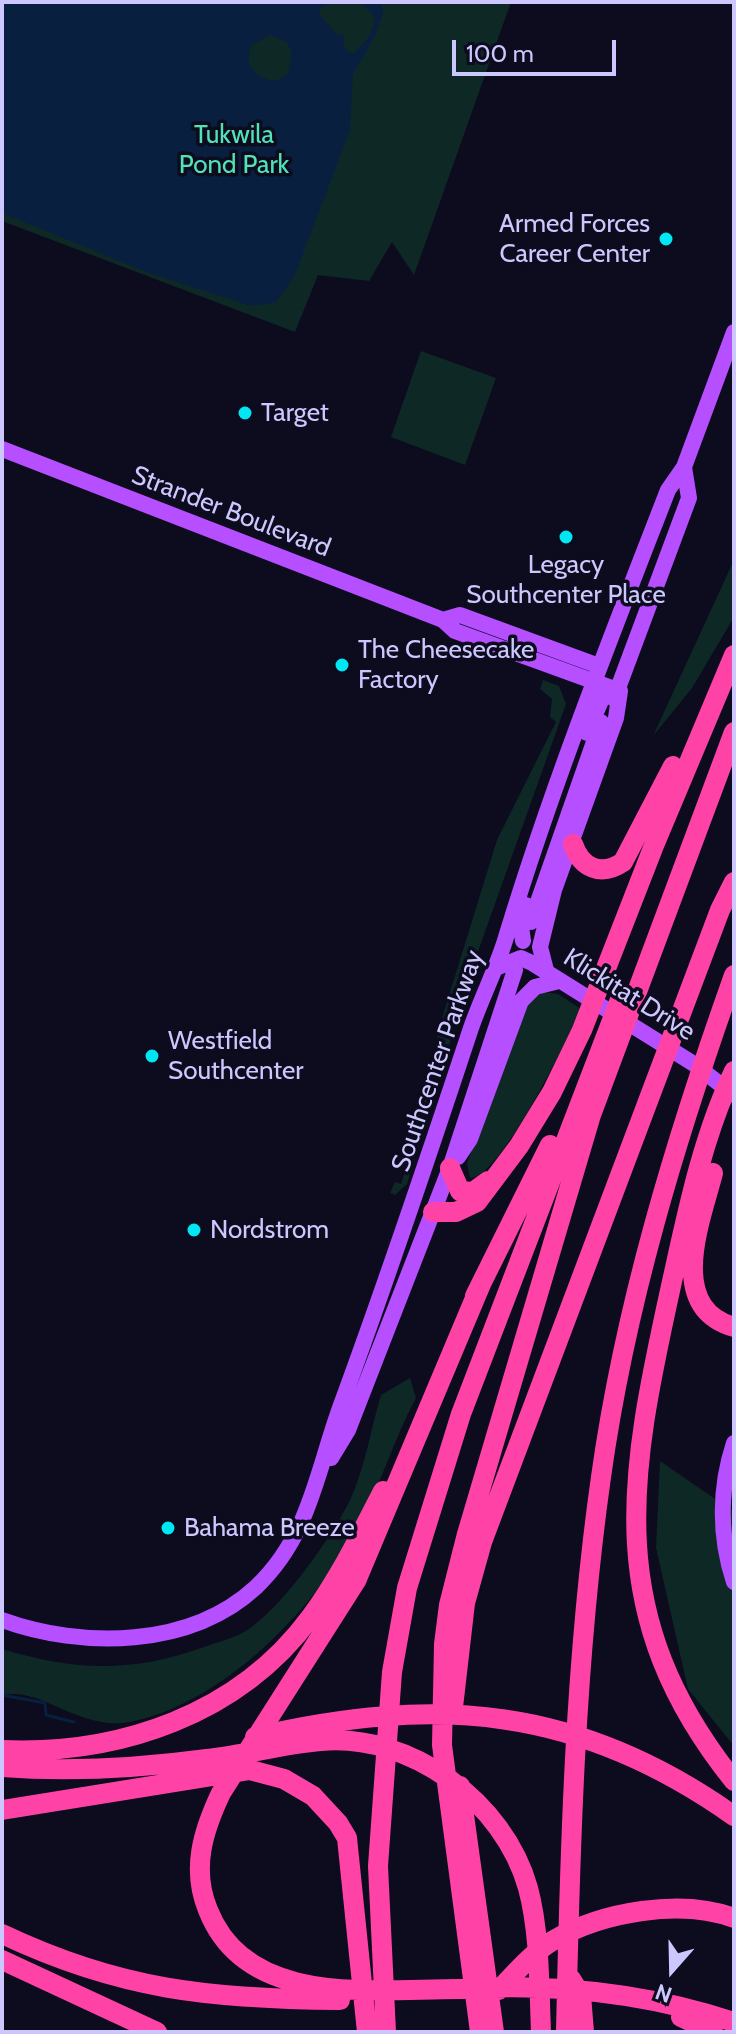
<!DOCTYPE html>
<html>
<head>
<meta charset="utf-8">
<style>
	body { margin:0 }
	#map { position:relative; width:736px; height:2034px; overflow:hidden; background:#0d0b1e; font-family:Cabin,sans-serif }
	canvas { display:block }
	.frame { position:absolute; inset:0; border:4px solid #ccc8ff; pointer-events:none }
	.north { position:absolute; left:632px; top:1930px; width:80px; height:80px; -webkit-text-stroke:6px #0d0b1e; paint-order:stroke; rotate:200deg; font-size:22px; font-weight:700; line-height:32px; text-align:center; color:#ccc8ff }
	.north::after { content:''; display:block; margin:auto; width:28px; height:36px; background:#ccc8ff; clip-path:polygon(50% 0,100% 100%,50% 72%,0 100%) }
	.scale { position:absolute; left:452px; top:40px; width:164px; height:36px; box-sizing:border-box; border:4px solid #ccc8ff; border-top:0; padding-left:10px; font-size:24px; line-height:28px; white-space:nowrap; color:#ccc8ff; -webkit-text-stroke:6px #0d0b1e; paint-order:stroke }
</style>
</head>
<body>
<div id="map">
<canvas width="736" height="2034"></canvas>
<div class="frame"></div>
<div class="north">N</div>
<div class="scale">100 m</div>
</div>
<script>
const context = document.querySelector('canvas').getContext('2d');
context.lineJoin = 'round';
function fillPath(path, color) {
  context.fillStyle = color;
  context.fill(path, 'evenodd');
}
function strokePath(path, color, width, dash) {
  context.strokeStyle = color;
  context.lineWidth = width;
  context.lineCap = dash ? 'butt' : 'round';
  context.setLineDash(dash || []);
  context.stroke(path);
}
function write(font, color, halo, rows, align = 'center') {
  context.font = font + ' Cabin,sans-serif';
  context.lineWidth = 7;
  context.setLineDash([]);
  context.textBaseline = 'middle';
  context.strokeStyle = halo;
  context.fillStyle = color;
  for (const [text, x, y, turn = 0] of rows) {
    context.save();
    context.translate(x, y);
    context.rotate((+turn || 0) * Math.PI / 180);
    context.textAlign = isNaN(turn) ? turn : align;
    if (halo) context.strokeText(text, 0, 0);
    context.fillText(text, 0, 0);
    context.restore();
  }
}
fillPath(new Path2D(`
	M2,2H511L414,275L392,242L369,281L318,275L295,332L2,221Z
	M421,351L496,378L465,465L391,437Z
	M734,560V617L692,688L653,736Z
	M543,680L559,686L566,704L475,960L407,1184L395,1195L390,1193L395,1182L401,1184L415,1140L440,1025L497,840L556,722L550,717L552,699L540,689Z
	M543,992L558,994L581,1009C567,1039 501,1178 470,1178L467,1163L525,1007L531,998Z
	M410,1378L416,1398C393,1440 380,1488 356,1531C313,1611 222,1704 130,1722C80,1732 37,1684 2,1696V1649C75,1671 132,1673 204,1647C217,1642 232,1639 244,1632C279,1612 332,1537 350,1500C365,1468 371,1428 381,1395Z
	M660,1461L734,1512V1746L688,1689L656,1548Z`), '#0e2826');
fillPath(new Path2D(`
	M2,2H333L320,8V15L336,34L344,35V48L353,54C361,47 379,28 373,16C371,10 363,6 361,2H381L383,13L375,36L353,74L350,130L294,277L276,302L252,306L152,274L2,213ZM270,35L287,42L292,53L288,73L277,81C258,80 241,64 252,45Z`), '#091f3f');
strokePath(new Path2D(`
	M2,1695L45,1703L46,1715L74,1722`), '#091f3f', 3);
strokePath(new Path2D(`
	M2,449L443,620L455,631L620,691
	M443,620L460,615L599,666
	M614,699L689,498L684,467
	M587,733L607,687
	M531,922L601,722
	M523,941L521,926L526,905
	M498,967L521,958L532,963L694,1064L734,1095
	M547,974L540,947L554,890L616,718L620,691
	M458,1157L470,1139L521,1001L535,987L559,981
	M734,1443C719,1488 719,1537 734,1582
	M331,1458L348,1430L450,1168L515,970
	M2,1620C82,1649 190,1648 256,1587C310,1536 317,1470 341,1405C387,1280 429,1155 471,1028C482,996 498,966 507,934C553,783 611,637 668,490L684,467L734,332`), '#b54fff', 16);
strokePath(new Path2D(`
	M573,844C581,868 601,877 623,862L673,766
	M734,1071C702,1138 687,1214 671,1286C629,1477 601,1615 734,1781
	M450,1168L460,1191L473,1192L488,1181
	M713,1173C701,1220 665,1307 734,1327
	M433,1212H456L477,1202L519,1146L552,1092L582,1030L653,848L734,655
	M475,1296L550,1145
	M453,1707L465,1603L482,1542L720,910L734,882
	M255,1737C436,1695 579,1706 734,1816
	M2,1750C119,1755 238,1715 310,1618C339,1579 361,1534 383,1491
	M2,1767C69,1772 140,1768 207,1759C245,1755 283,1744 321,1741C411,1733 504,1802 528,1888C540,1933 539,1985 541,2032
	M460,1786L494,2032
	M2,1810L250,1770L284,1779L313,1796L338,1823L347,1838L367,2032
	M2,1934C120,1990 211,1999 340,2000
	M2,1960L157,2032
	M571,1979L581,1995L584,2032
	M475,1988C564,1984 649,1994 734,2022
	M464,1989C378,1988 247,2010 208,1910C191,1869 203,1831 221,1793L356,1581L481,1284
	M499,1990C516,1972 533,1952 554,1940C602,1912 681,1898 734,1918
	M681,2017L713,2032
	M386,2032L378,1866L392,1672L407,1588L461,1414L621,997
	M480,2032L442,1745L444,1644L449,1605L467,1534L591,1115L734,732
	M566,2032C570,1846 575,1661 601,1477C625,1305 676,1138 734,975`), '#ff43a6', 20);
for (const [x, y, r, color] of [
	[666,239,8,"#00e6f3"],
	[245,413,8,"#00e6f3"],
	[566,537,8,"#00e6f3"],
	[342,665,8,"#00e6f3"],
	[152,1056,8,"#00e6f3"],
	[194,1230,8,"#00e6f3"],
	[168,1528,8,"#00e6f3"]
]) {
  const dot = new Path2D();
  dot.arc(x, y, r, 0, 2 * Math.PI);
  context.fillStyle = color;
  context.fill(dot);
  strokePath(dot, '#0d0b1e', 3);
}
write('26px', '#51e2b7', '#0d0b1e', [
	["Tukwila",234,135],
	["Pond Park",234,165]
]);
write('26px', '#ccc8ff', '#0d0b1e', [
	["Armed Forces",650,224,"right"],
	["Career Center",650,254,"right"],
	["Target",261,413],
	["Legacy",566,565,"center"],
	["Southcenter Place",566,595,"center"],
	["The Cheesecake",358,650],
	["Factory",358,680],
	["Westfield",168,1041],
	["Southcenter",168,1071],
	["Nordstrom",210,1230],
	["Bahama Breeze",184,1528]
], 'left');
write('26px', '#ccc8ff', '#0d0b1e', [
	["Strander Boulevard",231,512,21],
	["Klickitat Drive",629,995,32],
	["Southcenter Parkway",438,1061,-71]
]);
</script>
</body>
</html>
